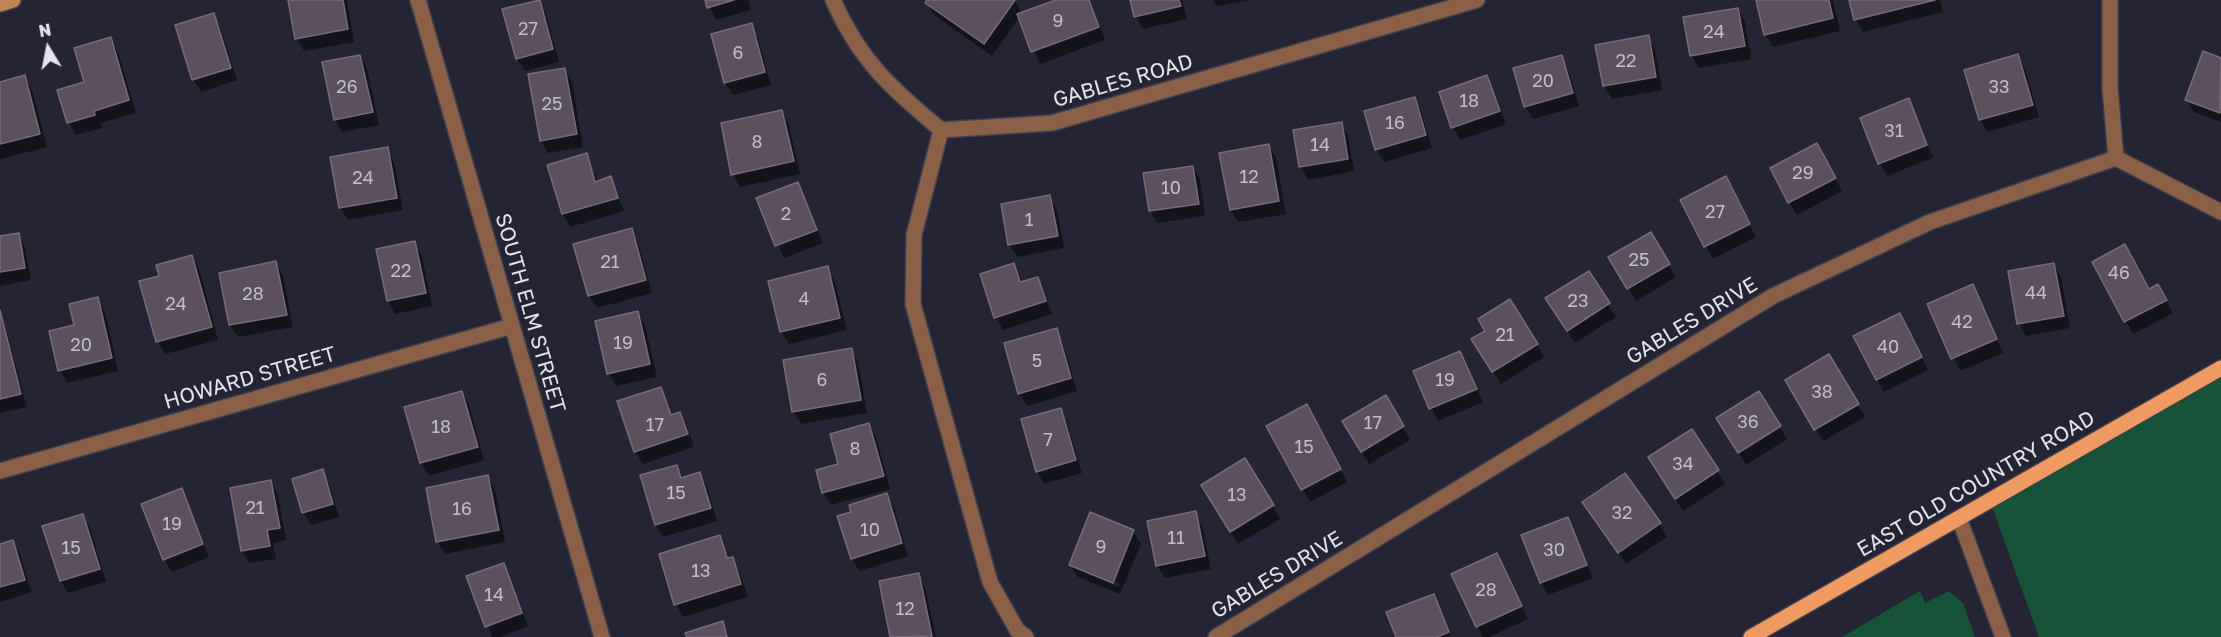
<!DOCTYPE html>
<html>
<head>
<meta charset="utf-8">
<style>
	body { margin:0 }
	#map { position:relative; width:2221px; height:637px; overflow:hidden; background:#242434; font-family:"Golos Text",sans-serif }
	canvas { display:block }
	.north { position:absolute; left:18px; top:18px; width:60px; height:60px; -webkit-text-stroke:4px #242434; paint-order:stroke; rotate:350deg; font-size:16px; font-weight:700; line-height:24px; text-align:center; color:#e3e3ee }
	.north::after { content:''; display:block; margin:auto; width:21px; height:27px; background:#e3e3ee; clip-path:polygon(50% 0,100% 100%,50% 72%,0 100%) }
</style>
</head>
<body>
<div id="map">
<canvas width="2221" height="637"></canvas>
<div class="north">N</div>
</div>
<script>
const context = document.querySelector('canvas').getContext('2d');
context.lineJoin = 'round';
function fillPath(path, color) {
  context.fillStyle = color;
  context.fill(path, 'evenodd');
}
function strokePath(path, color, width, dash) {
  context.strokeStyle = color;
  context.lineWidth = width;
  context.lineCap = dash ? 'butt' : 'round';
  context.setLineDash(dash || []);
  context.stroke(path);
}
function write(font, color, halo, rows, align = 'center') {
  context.font = font + ' "Golos Text",sans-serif';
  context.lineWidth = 4.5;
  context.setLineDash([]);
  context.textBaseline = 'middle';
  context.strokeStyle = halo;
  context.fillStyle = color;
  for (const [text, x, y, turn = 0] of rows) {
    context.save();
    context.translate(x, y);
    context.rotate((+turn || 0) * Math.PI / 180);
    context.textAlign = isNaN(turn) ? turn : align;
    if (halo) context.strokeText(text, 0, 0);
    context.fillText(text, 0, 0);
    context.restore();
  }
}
fillPath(new Path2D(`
	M2221,370V637H2039L1991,504Z
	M1920,591L1925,603L1949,591L1963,603L1975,637H1842Z`), '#165339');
fillPath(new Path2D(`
	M290,0H347L354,42L304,51L296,38Z
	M707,0H748L751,10L716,20Z
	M929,0H1015L1022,14L1060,0H1090L1105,40L1040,64L1019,17L992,56L934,15L927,3Z
	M1132,0H1182L1187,19L1143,29L1136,17Z
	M1213,0H1251L1217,6Z
	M1758,0H1833L1840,31L1773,47L1765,34Z
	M1851,0H1940L1943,12L1863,32L1856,20Z
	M539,1L546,14L559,62L525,71L517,59Z
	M1738,9L1745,22L1751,59L1699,68L1691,55Z
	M213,15L220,27L237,80L201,92L193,79Z
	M751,25L758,38L771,85L733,95L725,83L712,35Z
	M1648,37L1655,50L1662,90L1612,99L1604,86L1597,46Z
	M111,39L118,52L136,113L100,123L102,128L76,135L69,122L85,83Z
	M2204,53L2221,59V122L2194,112L2186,99Z
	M360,56L367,69L379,125L342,132L335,119Z
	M1561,56L1568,69L1579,106L1533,119L1525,106Z
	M2018,56L2025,69L2039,117L1987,132L1980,119Z
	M565,69L572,82L583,147L548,153L541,140Z
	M25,77L32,90L47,147L0,159V83Z
	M1486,77L1506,124L1460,140L1453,127Z
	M1414,98L1421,111L1432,148L1384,162L1376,149Z
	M1908,100L1933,158L1887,176L1880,163Z
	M782,112L789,125L800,174L740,187L733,174Z
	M1341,123L1348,136L1354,171L1308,180L1301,167L1294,131Z
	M1269,146L1276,158L1286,214L1238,222L1231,210Z
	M387,149L394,162L403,210L348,220L340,207Z
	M586,155L598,182L610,178L624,211L570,227L563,214L549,166Z
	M1824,157L1842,191L1797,215L1789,202Z
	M1193,167L1200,180L1205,216L1157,223L1150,210Z
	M797,184L823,243L784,258L758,199Z
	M1733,191L1756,237L1713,259L1682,201Z
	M1050,197L1057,210L1064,248L1017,257L1009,244Z
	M631,230L638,242L652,293L597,308L589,296L575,245Z
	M18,234L25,247L31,280L0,286V238Z
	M1650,234L1676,277L1636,301L1610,257Z
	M414,243L422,256L432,306L395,314L388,301L378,251Z
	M192,257L199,269L218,340L165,354L158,341Z
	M276,263L283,276L293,327L238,337L230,325Z
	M2094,263L2165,298L2173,313L2133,334Z
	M1013,265L1023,283L1037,278L1052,314L1003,330L996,317Z
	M2054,265L2061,277L2070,328L2026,336L2019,323Z
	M827,268L834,280L847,330L789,344L782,332L769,282Z
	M1588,273L1616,317L1575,343L1554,311Z
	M1972,286L2003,353L1960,371L1929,304Z
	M97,299L105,312L118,371L67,383L60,370L75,326Z
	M0,307L27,407L0,413Z
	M638,313L645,326L657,377L616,386L609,373Z
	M1907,328L1928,370L1884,392L1855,337Z
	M1056,330L1063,343L1077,391L1027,406L1019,393Z
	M1486,332L1537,344L1544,357L1501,384L1481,352Z
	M851,349L858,362L867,413L801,424L794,412Z
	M1460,353L1483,402L1438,421L1415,372Z
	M1828,356L1865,417L1823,441L1787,380Z
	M661,388L673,416L680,414L687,426L694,447L643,464L635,451Z
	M462,392L469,405L484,460L429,476L421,463L406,408Z
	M1385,397L1410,440L1369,464L1344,421Z
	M1060,410L1067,423L1082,473L1044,484L1037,471Z
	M1314,419L1347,482L1310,502L1268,427Z
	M869,424L876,437L890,489L831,505L823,492Z
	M1779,427L1787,439L1746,465L1725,431Z
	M1692,431L1725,484L1683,511L1657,470Z
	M1245,460L1280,519L1238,544L1203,486Z
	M676,466L684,479L700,474L707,487L717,521L663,537L656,525Z
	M322,471L329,484L339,517L311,525L304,513L294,480Z
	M488,477L495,490L505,542L445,554L437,541Z
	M271,482L278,495L286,540L273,543L276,559L249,563L242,551Z
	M181,490L209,557L172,572L164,559Z
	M886,495L894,508L908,556L859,571L852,559L839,517Z
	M1195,513L1202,526L1211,569L1165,578L1157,566L1148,522Z
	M82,515L90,528L106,582L68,593L61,581L44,527Z
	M1592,515L1659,524L1667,537L1626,564Z
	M1567,518L1593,578L1548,595L1541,582Z
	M1133,531L1141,544L1120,594L1078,577L1070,564ZM1079,567L1120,584L1119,587L1079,570Z
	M719,537L729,559L732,558L739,571L748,597L683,617L676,604Z
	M12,542L20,554L31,592L0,602V545Z
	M1497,555L1528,619L1489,637H1483L1453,575Z
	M503,565L528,626L500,637H492L468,577Z
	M918,575L925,588L936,637H892L880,583Z
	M1433,595L1451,637H1397Z`), '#0007');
const building = new Path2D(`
	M288,0H343L348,29L295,39Z
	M540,0L553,49L516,59L502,9Z
	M705,0H734L707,8Z
	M927,0H1015L984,44L925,3Z
	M1056,0H1089L1099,27L1031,52L1017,14Z
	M1130,0H1179L1181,6L1134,17Z
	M1756,0H1829L1833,18L1764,35Z
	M1849,0H1935L1854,20Z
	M1738,8L1745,46L1690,56L1683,17Z
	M214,13L231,68L192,80L175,25Z
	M752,23L765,72L724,83L711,34Z
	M1649,35L1656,77L1603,86L1595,45Z
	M111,37L129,100L94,111L95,115L67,123L57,90L84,82L74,48Z
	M2203,51L2221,58L2220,113L2185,100Z
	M2018,54L2033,105L1979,120L1964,70Z
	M360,55L373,112L334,120L322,62Z
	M1562,55L1573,93L1524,107L1513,68Z
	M565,68L577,134L540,141L528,74Z
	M25,75L40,134L0,144V82Z
	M1487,75L1500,111L1451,128L1439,92Z
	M1415,97L1426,135L1375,150L1364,111Z
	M1909,98L1927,145L1878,164L1860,118Z
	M782,110L794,161L731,175L721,123Z
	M1342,122L1348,159L1299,167L1293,130Z
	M1817,143L1836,178L1788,203L1770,168Z
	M1269,144L1279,201L1230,210L1219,153Z
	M388,147L397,198L339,208L330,157Z
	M587,153L595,182L611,176L618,198L562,214L547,165Z
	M1193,166L1199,204L1149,211L1143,173Z
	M1726,176L1750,224L1704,247L1680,200Z
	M798,182L817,230L775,246L756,198Z
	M1050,195L1058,236L1008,245L1001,204Z
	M632,228L646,280L588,296L573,244Z
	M1651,232L1670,264L1627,289L1608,257Z
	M19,233L25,268L0,272V236Z
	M415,241L426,293L387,301L376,249Z
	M2125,244L2149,289L2158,284L2167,300L2124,322L2092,262Z
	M192,255L212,327L156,342L139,281L159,276L156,265Z
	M276,261L287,315L229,325L219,273Z
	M1014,263L1020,282L1038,277L1046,301L994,318L980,274Z
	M2054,263L2064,316L2017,324L2008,271Z
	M828,266L840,318L780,332L768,281Z
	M1589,271L1610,303L1567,331L1545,298Z
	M1973,284L1997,339L1951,359L1927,304Z
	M98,297L112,358L58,371L49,331L74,325L69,304Z
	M1510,299L1538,344L1492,372L1471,339L1485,331L1478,319Z
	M0,310L21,394L0,399Z
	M638,311L650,364L607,374L595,321Z
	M1900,313L1922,357L1876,380L1853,336Z
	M1057,328L1071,378L1018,394L1004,343Z
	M852,348L861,400L792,412L783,360Z
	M1460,351L1477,389L1429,409L1413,371Z
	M1829,354L1859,404L1814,430L1785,380Z
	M661,387L671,415L680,412L688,434L634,452L617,401Z
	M462,391L478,447L420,463L404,407Z
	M1759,391L1781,426L1738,453L1716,418Z
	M1386,395L1404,426L1361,452L1342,421Z
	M1307,404L1341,469L1301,490L1266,426Z
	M1061,408L1076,460L1036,472L1021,419Z
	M869,423L884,476L822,493L816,470L838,464L830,434Z
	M1692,429L1719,470L1675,499L1648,457Z
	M1245,458L1274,505L1230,532L1201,485Z
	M677,465L681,478L700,472L711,508L655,525L640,475Z
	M323,469L333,504L302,513L292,479Z
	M1625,473L1661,523L1618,553L1582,502Z
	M488,475L499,530L436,542L426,488Z
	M271,480L280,528L267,530L270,546L241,551L230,488Z
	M182,488L203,544L163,560L141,504Z
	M887,493L902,543L851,559L837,516L851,512L849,505Z
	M1196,511L1205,556L1156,566L1147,521Z
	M1090,512L1134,530L1113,583L1069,565Z
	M83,514L100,569L60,581L42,526Z
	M1568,517L1587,565L1540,583L1521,535Z
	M720,535L727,558L733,557L741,584L674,605L659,554Z
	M13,540L25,580L0,587V544Z
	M1497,553L1522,606L1476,627L1451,574Z
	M504,563L522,613L485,627L466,576Z
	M919,573L932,636L890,637L879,581Z
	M1434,594L1449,632L1437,637H1396L1386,612Z
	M723,621L727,637H687L685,633Z`);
fillPath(building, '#5c4f5e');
strokePath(building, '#786a7b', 1.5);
const service = new Path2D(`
	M1959,518L2003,637`);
const minor = new Path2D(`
	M418,0L602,637
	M833,0C860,61 891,88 941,130L1052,123L1477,0
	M2110,0V88L2116,158
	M941,130L914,235L913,304L990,582L1017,630L1026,637
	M0,471L512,326
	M1216,637L1773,296L1930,222L2116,158L2221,212`);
const secondary = new Path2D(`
	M0,4L13,0`);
const primary = new Path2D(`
	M1751,637L2221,368`);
strokePath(service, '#3f3f4e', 18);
strokePath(minor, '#3f3f4e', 18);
strokePath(secondary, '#3f3f4e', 18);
strokePath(primary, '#3f3f4e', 18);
strokePath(service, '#8a6146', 15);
strokePath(minor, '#8a6146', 15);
strokePath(secondary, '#c38156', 15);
strokePath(primary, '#ef9a61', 15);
write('18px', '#c1beca', null, [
	["9",1058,21],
	["27",528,29],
	["24",1714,32],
	["6",738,53],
	["22",1626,61],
	["20",1543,81],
	["26",347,87],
	["33",1999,87],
	["18",1469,101],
	["25",552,104],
	["16",1395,123],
	["31",1894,131],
	["8",757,142],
	["14",1320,145],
	["29",1803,173],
	["12",1249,177],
	["24",363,178],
	["10",1171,188],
	["27",1715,212],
	["2",786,214],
	["1",1029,220],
	["25",1639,260],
	["21",610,262],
	["22",401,271],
	["46",2119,273],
	["44",2036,293],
	["28",253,294],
	["4",804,299],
	["23",1578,301],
	["24",176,304],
	["42",1962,322],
	["21",1505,335],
	["19",623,343],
	["20",81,345],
	["40",1888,347],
	["5",1037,361],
	["6",822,380],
	["19",1445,380],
	["38",1822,392],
	["36",1748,422],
	["17",1373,423],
	["17",655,425],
	["18",441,427],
	["7",1048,440],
	["15",1304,447],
	["8",855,449],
	["34",1683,464],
	["15",676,493],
	["13",1237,495],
	["21",255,508],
	["16",462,509],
	["32",1622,513],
	["19",172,524],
	["10",870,530],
	["11",1176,538],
	["9",1101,547],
	["15",71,548],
	["30",1554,550],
	["13",701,571],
	["28",1486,590],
	["14",494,595],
	["12",905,609]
]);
write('21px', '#e3e3ee', '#242434', [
	["GABLES ROAD",1123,81,-16],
	["SOUTH ELM STREET",530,313,74],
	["GABLES DRIVE",1692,321,-31],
	["HOWARD STREET",250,378,-16],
	["EAST OLD COUNTRY ROAD",1976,484,-30],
	["GABLES DRIVE",1277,575,-31]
]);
</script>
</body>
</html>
